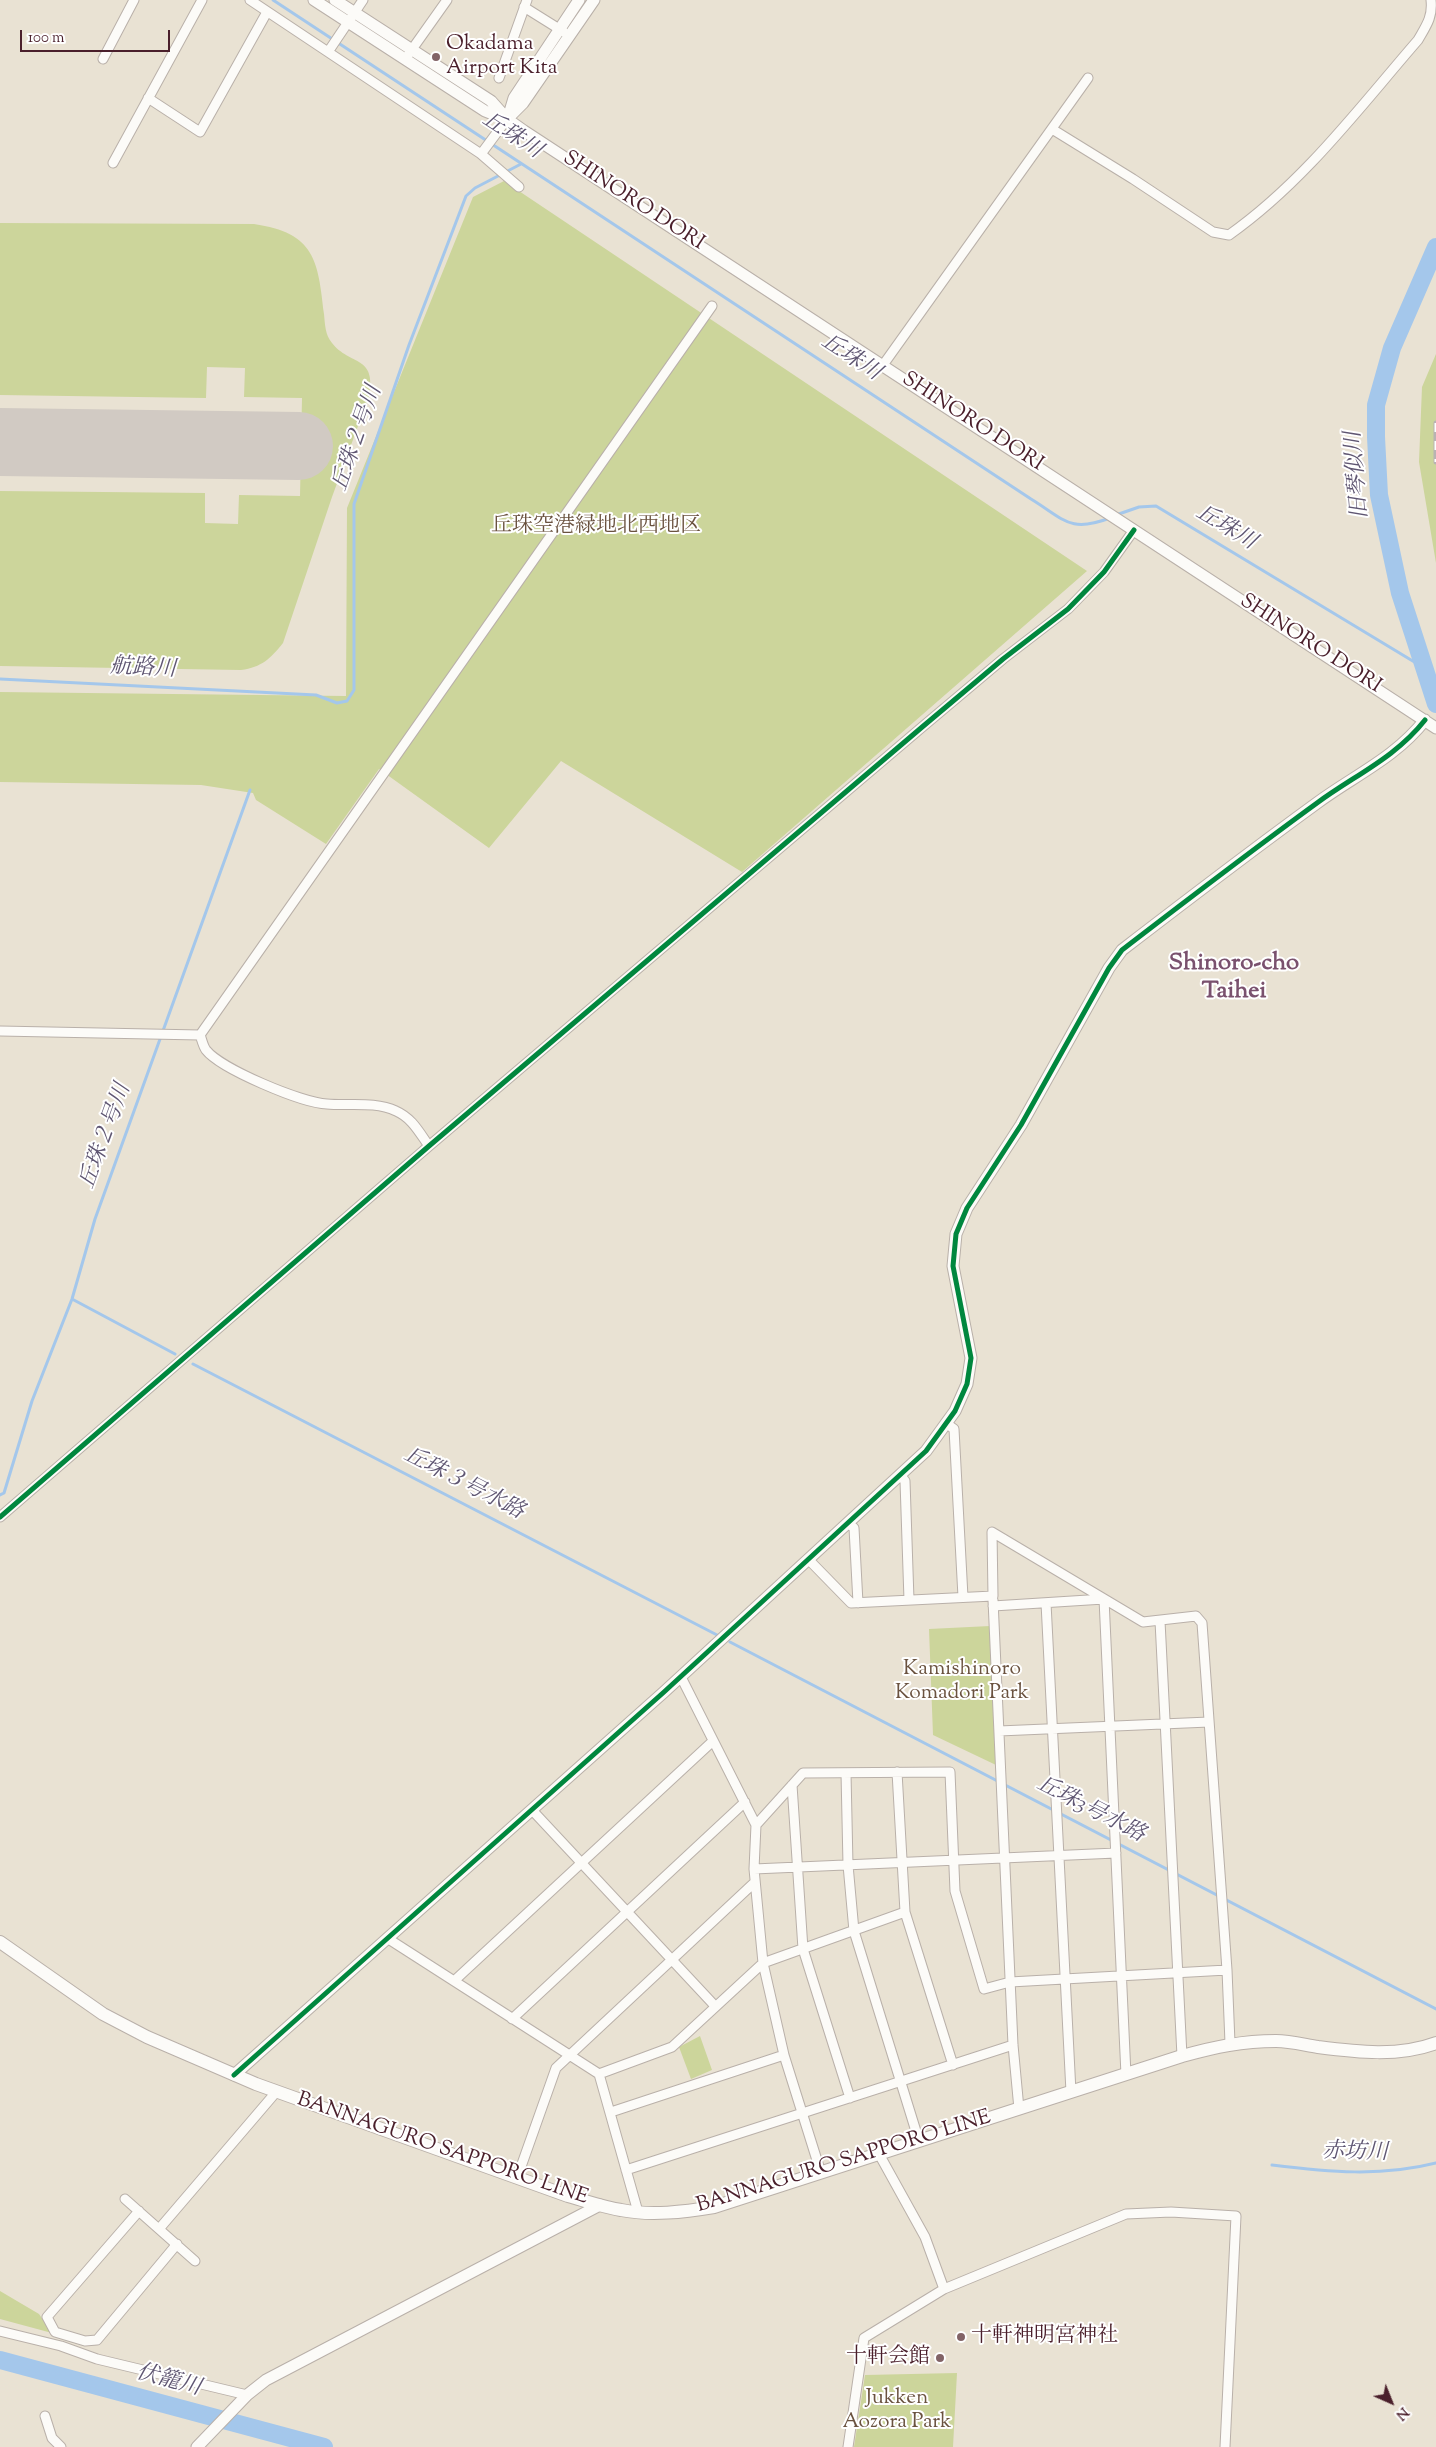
<!DOCTYPE html>
<html>
<head>
<meta charset="utf-8">
<style>
	body { margin:0 }
	#map { position:relative; width:1436px; height:2447px; overflow:hidden; background:#e9e2d3; font-family:"Sorts Mill Goudy",serif }
	canvas { display:block }
	.north { position:absolute; left:1366px; top:2377px; width:50px; height:50px; -webkit-text-stroke:4px #fff; paint-order:stroke; rotate:136deg; font-size:14px; font-weight:700; line-height:20px; text-align:center; color:#4a1f2b }
	.north::after { content:''; display:block; margin:auto; width:18px; height:22px; background:#4a1f2b; clip-path:polygon(50% 0,100% 100%,50% 72%,0 100%) }
	.scale { position:absolute; left:20px; top:30px; width:150px; height:22px; box-sizing:border-box; border:2px solid #4a1f2b; border-top:0; padding-left:6px; font-size:15px; line-height:18px; white-space:nowrap; color:#4a1f2b; -webkit-text-stroke:4px #fff; paint-order:stroke }
</style>
</head>
<body>
<div id="map">
<canvas width="1436" height="2447"></canvas>
<div class="north">N</div>
<div class="scale">100 m</div>
</div>
<script>
const context = document.querySelector('canvas').getContext('2d');
context.lineJoin = 'round';
function fillPath(path, color) {
  context.fillStyle = color;
  context.fill(path, 'evenodd');
}
function strokePath(path, color, width, dash) {
  context.strokeStyle = color;
  context.lineWidth = width;
  context.lineCap = dash ? 'butt' : 'round';
  context.setLineDash(dash || []);
  context.stroke(path);
}
function write(font, color, halo, rows, align = 'center') {
  context.font = font + ' "Sorts Mill Goudy","Noto Serif JP",serif';
  context.lineWidth = 4;
  context.setLineDash([]);
  context.textBaseline = 'middle';
  context.strokeStyle = halo;
  context.fillStyle = color;
  for (const [text, x, y, turn = 0] of rows) {
    context.save();
    context.translate(x, y);
    context.rotate((+turn || 0) * Math.PI / 180);
    context.textAlign = isNaN(turn) ? turn : align;
    if (halo) context.strokeText(text, 0, 0);
    context.fillText(text, 0, 0);
    context.restore();
  }
}
fillPath(new Path2D(`
	M504,181L1087,571L742,872L561,761L489,848L379,769L326,844L256,800L253,793L201,785L0,782V692L346,696L347,508L473,197Z
	M0,223L254,224C315,233 318,260 324,314C325,324 325,335 332,343C350,366 377,355 369,396L332,497L283,643C270,659 262,667 241,670L0,666V491L205,493V523L238,524L239,495L300,496L302,398L244,397L245,368L207,367L206,398L0,395Z
	M1436,354V563L1419,462L1422,387Z
	M990,1626L996,1765L933,1735L929,1629Z
	M700,2036L712,2070L691,2079L679,2047Z
	M0,2291L39,2314L52,2333L0,2319Z
	M957,2373L953,2447H854L865,2375Z`), '#ccd59b');
strokePath(new Path2D(`
	M273,0L1031,499C1065,520 1070,533 1110,518
	M1116,515L1139,507L1156,506L1426,669
	M0,679L316,695L337,703L347,701L354,690V504L409,345L466,196L475,188L521,164
	M72,1299L175,1354
	M193,1364L719,1636
	M0,1495L4,1493L32,1401L72,1299L95,1219L250,790
	M730,1642L1436,2009
	M1272,2165C1328,2172 1381,2177 1436,2163`), '#a4c7eb', 3);
strokePath(new Path2D(`
	M1436,247L1392,348L1376,405V437L1379,495L1400,593L1436,704
	M0,2360L324,2447`), '#a4c7eb', 18);
strokePath(new Path2D(`
	M0,442L299,446`), '#d1cac3', 68);
const minor = new Path2D(`
	M250,0L481,154L507,119
	M524,7L564,32
	M328,52L363,0
	M408,55L447,0
	M103,59L134,0
	M499,78L527,0
	M148,98L200,132L267,12
	M1052,129L1133,179L1213,232L1229,235C1304,182 1359,108 1418,40C1426,26 1433,17 1431,0
	M481,154L519,187
	M113,163L202,0
	M883,365L1088,78
	M0,1031L200,1035L712,306
	M200,1035C202,1040 203,1046 206,1050C221,1069 302,1103 327,1104C349,1106 375,1101 396,1111C412,1118 419,1132 429,1146
	M947,1424L954,1429L963,1597
	M900,1475L905,1481L909,1600
	M0,1517L429,1146L921,728L1003,659L1068,609L1104,572L1134,530
	M848,1523L854,1528L858,1603
	M808,1559L851,1603L993,1596L992,1532L1143,1622L1196,1616L1202,1623L1227,1970L1230,2043
	M993,1600L1013,2045L1019,2109
	M1046,1603L1071,2092
	M993,1606L1104,1599L1126,2075
	M1160,1621L1182,2056
	M681,1677L756,1825L754,1869L763,1963L784,2055L821,2173
	M999,1731L1209,1722
	M897,1772L905,1912L953,2065
	M846,1773L848,1865L854,1931L919,2141
	M792,1785L803,1949L850,2098
	M532,1810L715,2006
	M756,1825L803,1773L950,1772L955,1891L984,1989L1010,1982L1227,1970
	M754,1869L1116,1853
	M387,1938L599,2074L638,2212
	M454,1981L713,1741
	M512,2019L745,1802
	M599,2074L672,2047L763,1963L905,1912
	M611,2112L784,2055
	M626,2170L1013,2045
	M517,2178L556,2068L755,1882
	M125,2199L195,2261
	M139,2211L47,2317L55,2332L85,2341L97,2340L177,2244
	M159,2229L277,2091
	M944,2289L1126,2214L1171,2212L1236,2216L1225,2447
	M0,2331L61,2346L97,2359L247,2395
	M45,2416L52,2438L61,2447
	M848,2447L864,2338L944,2289L925,2237L879,2154`);
const tertiary = new Path2D(`
	M314,0L485,111L505,119
	M335,0L491,101L507,119L524,131L1436,728
	M508,118L514,98L579,0
	M507,119L523,103L594,0
	M234,2075L664,1692L926,1451L955,1411L967,1384L971,1358L953,1266L956,1234L967,1208L1021,1125L1109,968L1122,950C1187,900 1251,851 1317,803C1355,775 1395,758 1425,720
	M197,2447L247,2395L266,2380L600,2205`);
const secondary = new Path2D(`
	M0,1942L103,2014L147,2037L256,2084L568,2196C586,2201 603,2207 621,2210C651,2216 684,2212 714,2207L1182,2056C1215,2047 1242,2041 1276,2041C1290,2041 1305,2045 1318,2047C1357,2052 1399,2057 1436,2043`);
strokePath(minor, '#b9b0a9', 11);
strokePath(tertiary, '#b9b0a9', 13);
strokePath(secondary, '#b9b0a9', 14);
strokePath(minor, '#fcfbf8', 9);
strokePath(tertiary, '#fcfbf8', 11);
strokePath(secondary, '#fcfbf8', 12);
const rail = new Path2D(`
	M1436,423V462`);
strokePath(rail, '#b9b3b3', 5);
strokePath(rail, '#fff', 3, [9]);
strokePath(new Path2D(`
	M0,1517L429,1146L921,728L1003,659L1068,609L1104,572L1134,530
	M234,2075L664,1692L926,1451L955,1411L967,1384L971,1358L953,1266L956,1234L967,1208L1021,1125L1109,968L1122,950C1187,900 1251,851 1317,803C1355,775 1395,758 1425,720`), '#00873e', 5);
for (const [x, y, r, color] of [
	[436,57,5,"#826366"],
	[961,2337,5,"#826366"],
	[940,2358,5,"#826366"]
]) {
  const dot = new Path2D();
  dot.arc(x, y, r, 0, 2 * Math.PI);
  context.fillStyle = color;
  context.fill(dot);
  strokePath(dot, '#fff', 2);
}
write('21px', '#4a1f2b', '#fff', [
	["Okadama",446,45],
	["Airport Kita",446,69],
	["十軒神明宮神社",971,2337],
	["十軒会館",930,2358,"right"]
], 'left');
write('21px', '#4a1f2b', '#fff', [
	["SHINORO DORI",633,202,33],
	["SHINORO DORI",972,423,33],
	["SHINORO DORI",1310,645,33],
	["BANNAGURO SAPPORO LINE",442,2150,19],
	["BANNAGURO SAPPORO LINE",844,2163,-17]
]);
write('21px', '#6a523f', '#fff', [
	["丘珠空港緑地北西地区",596,527],
	["Kamishinoro",962,1670],
	["Komadori Park",962,1694],
	["Jukken",897,2399],
	["Aozora Park",897,2423]
]);
write('italic 22px', '#5f5672', '#fff', [
	["丘珠川",511,137,33],
	["丘珠川",850,359,33],
	["丘珠２号川",359,439,-71],
	["旧琴似川",1359,475,-95],
	["丘珠川",1225,529,31],
	["航路川",143,670,3],
	["丘珠２号川",107,1137,-70],
	["丘珠３号水路",463,1485,27],
	["丘珠3号水路",1090,1811,27],
	["赤坊川",1355,2154,1],
	["伏籠川",168,2382,15]
]);
write('bold 24px', '#7a516e', '#fff', [
	["Shinoro-cho",1234,965],
	["Taihei",1234,993]
]);
</script>
</body>
</html>
